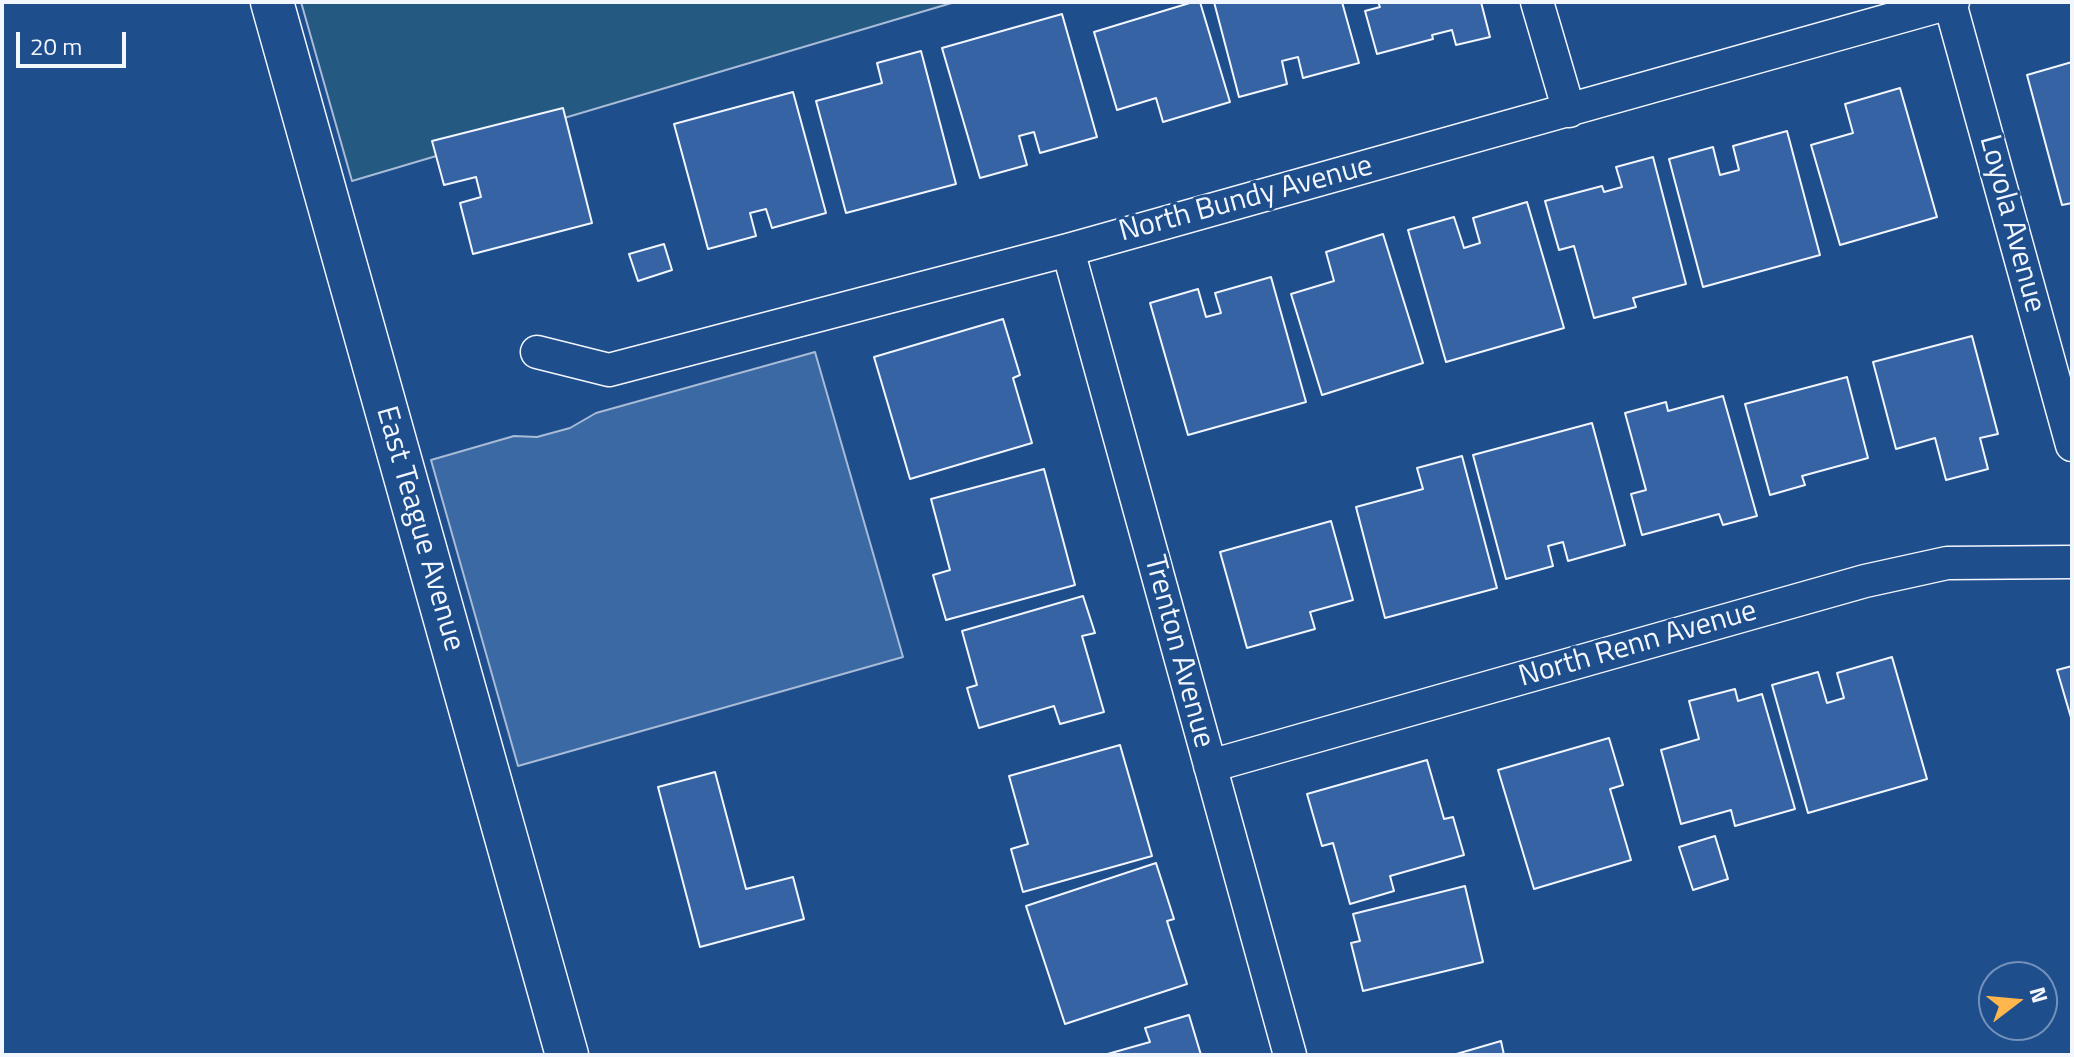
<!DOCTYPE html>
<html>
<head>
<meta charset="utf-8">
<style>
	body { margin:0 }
	#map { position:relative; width:2074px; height:1057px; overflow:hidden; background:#1f4e8c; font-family:"Titillium Web",sans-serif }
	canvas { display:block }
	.frame { position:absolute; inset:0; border:4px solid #f2f6ff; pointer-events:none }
	.north { position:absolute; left:1978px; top:961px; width:80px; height:80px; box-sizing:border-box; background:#1f4e8c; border:2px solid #7391ba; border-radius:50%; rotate:74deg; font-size:22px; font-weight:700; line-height:32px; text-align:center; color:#f2f6ff }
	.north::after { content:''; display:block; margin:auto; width:28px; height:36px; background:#ffb74d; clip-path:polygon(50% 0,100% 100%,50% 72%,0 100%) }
	.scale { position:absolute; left:16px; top:32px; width:110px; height:36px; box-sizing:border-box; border:4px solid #f2f6ff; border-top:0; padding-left:10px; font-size:24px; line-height:28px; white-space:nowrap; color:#f2f6ff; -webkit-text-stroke:6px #1f4e8c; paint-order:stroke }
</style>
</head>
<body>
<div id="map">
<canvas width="2074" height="1057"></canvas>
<div class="frame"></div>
<div class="north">N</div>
<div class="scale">20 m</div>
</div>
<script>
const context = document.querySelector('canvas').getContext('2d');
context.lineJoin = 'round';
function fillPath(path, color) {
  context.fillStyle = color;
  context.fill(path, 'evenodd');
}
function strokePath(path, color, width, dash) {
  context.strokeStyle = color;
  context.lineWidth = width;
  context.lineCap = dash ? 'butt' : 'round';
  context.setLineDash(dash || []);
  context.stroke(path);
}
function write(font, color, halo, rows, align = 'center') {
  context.font = font + ' "Titillium Web",sans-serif';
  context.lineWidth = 6;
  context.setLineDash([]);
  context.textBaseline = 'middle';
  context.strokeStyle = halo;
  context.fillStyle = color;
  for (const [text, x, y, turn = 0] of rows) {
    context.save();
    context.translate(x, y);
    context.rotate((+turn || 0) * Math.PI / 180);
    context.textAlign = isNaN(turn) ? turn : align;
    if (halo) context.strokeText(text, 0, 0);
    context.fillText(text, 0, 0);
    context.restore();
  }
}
const green = new Path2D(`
	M301,2H955L352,181Z`);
fillPath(green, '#245a82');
strokePath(green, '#a8bbd7', 2);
const water = new Path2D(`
	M815,352L903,657L518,766L431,460L514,436L537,437L570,428L596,413Z`);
fillPath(water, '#3b69a3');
strokePath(water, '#a8bbd7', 2);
const building = new Path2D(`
	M1193,2H1200L1230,102L1163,122L1156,98L1117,110L1094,32Z
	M1214,2H1342L1359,63L1303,78L1298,57L1282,61L1287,84L1239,97Z
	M1378,2H1481L1490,37L1456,45L1452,30L1432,35L1433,39L1377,54L1365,11L1380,7Z
	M1062,14L1097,137L1040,153L1034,132L1019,136L1027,165L980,178L942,48Z
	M921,51L956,184L846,213L816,101L882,83L877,63Z
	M2072,62V203L2062,205L2027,75Z
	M1900,88L1937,217L1840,245L1811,145L1853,133L1845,104Z
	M793,92L826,213L772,228L766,209L750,213L756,236L708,249L674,124Z
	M563,108L592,223L473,254L460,203L481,197L476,177L444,185L432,141Z
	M1787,131L1820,255L1703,287L1669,159L1713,147L1720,175L1739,170L1733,146Z
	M1653,157L1686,284L1633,298L1636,307L1594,318L1574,246L1559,250L1545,201L1602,186L1604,192L1622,187L1616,167Z
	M1527,202L1564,328L1446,362L1408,230L1454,217L1464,248L1480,243L1473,218Z
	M1383,234L1423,363L1322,395L1291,294L1334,281L1326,252Z
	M664,244L672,270L638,281L629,254Z
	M1271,277L1306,402L1188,435L1150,303L1198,289L1206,317L1221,313L1215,293Z
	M1003,319L1020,375L1013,378L1032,443L910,479L874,357Z
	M1972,336L1998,434L1980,438L1988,469L1946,480L1935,438L1896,449L1873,362Z
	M1847,377L1868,458L1802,476L1805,485L1770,495L1745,404Z
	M1723,396L1757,516L1723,525L1719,514L1642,535L1631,494L1646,490L1625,413L1666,402L1668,411Z
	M1592,423L1625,545L1568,561L1563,542L1548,546L1553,566L1506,579L1473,455Z
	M1462,456L1497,588L1385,618L1356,507L1423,489L1417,468Z
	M1044,469L1075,585L946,620L933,575L950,570L931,499Z
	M1331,521L1353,600L1310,612L1315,629L1247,648L1220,552Z
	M1083,596L1095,633L1082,636L1104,712L1060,724L1054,706L979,728L967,688L977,685L962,631Z
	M1892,657L1927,779L1808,813L1772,685L1818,672L1827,703L1844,698L1837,673Z
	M2072,666V721L2057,670Z
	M1735,689L1738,701L1762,694L1795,809L1735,826L1731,810L1681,824L1661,750L1699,739L1689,701Z
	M1609,738L1623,785L1610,789L1631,860L1534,889L1498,770Z
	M1120,745L1152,856L1023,892L1011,849L1028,844L1009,776Z
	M1427,760L1444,819L1453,817L1464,855L1390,876L1394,891L1350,904L1333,843L1322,846L1307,794Z
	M715,772L746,889L793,877L804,919L700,947L658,787Z
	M1715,836L1728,879L1693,890L1679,847Z
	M1156,863L1174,919L1167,921L1187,984L1065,1024L1026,906Z
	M1465,886L1483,962L1363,991L1351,943L1360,941L1353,914Z
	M1189,1015L1201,1055H1104L1150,1042L1145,1028Z
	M1501,1041L1504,1055H1453Z`);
fillPath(building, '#3563a3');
strokePath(building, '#f2f6ff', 2);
const minor = new Path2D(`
	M1537,2L1569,111
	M1950,3L2072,445
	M1068,250L1290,1055
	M537,352L609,370L1068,250L1953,2
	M1210,766L1865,581L1947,563L2072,562`);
const tertiary = new Path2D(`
	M272,2L567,1055`);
strokePath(minor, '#f2f6ff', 35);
strokePath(tertiary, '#f2f6ff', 45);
strokePath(minor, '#1f4e8c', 32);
strokePath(tertiary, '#1f4e8c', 42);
write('30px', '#f2f6ff', '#1f4e8c', [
	["North Bundy Avenue",1246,200,-15],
	["Loyola Avenue",2011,224,75],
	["East Teague Avenue",419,529,74],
	["North Renn Avenue",1638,645,-16],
	["Trenton Avenue",1178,652,75]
]);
</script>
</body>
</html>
